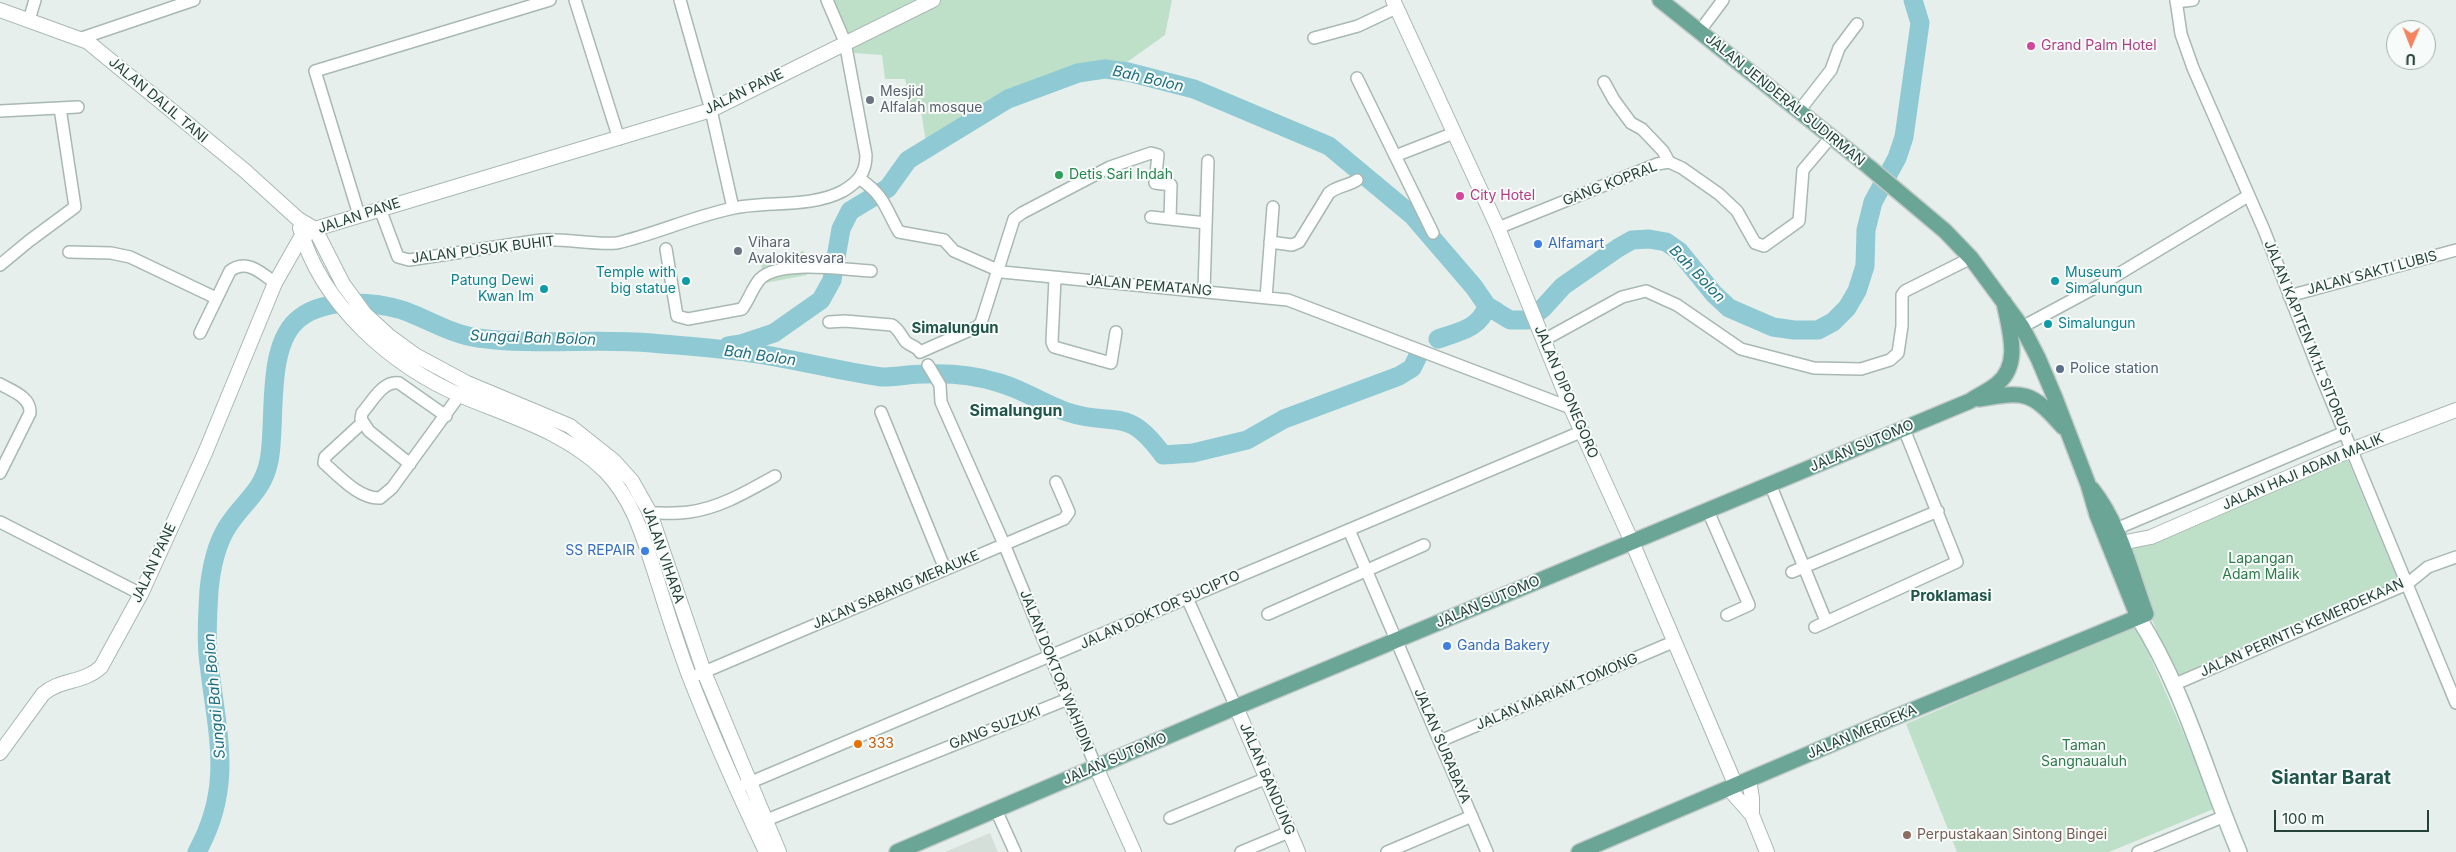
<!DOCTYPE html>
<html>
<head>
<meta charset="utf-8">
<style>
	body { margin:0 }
	#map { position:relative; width:2456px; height:852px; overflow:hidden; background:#e6efeb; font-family:Inter,sans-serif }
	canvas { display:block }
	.north { position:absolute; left:2386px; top:20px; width:50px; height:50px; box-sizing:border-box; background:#f7fbf9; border:1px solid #a3b1ad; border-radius:50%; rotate:181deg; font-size:14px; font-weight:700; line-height:20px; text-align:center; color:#24423a }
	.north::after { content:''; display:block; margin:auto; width:18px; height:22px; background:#f4845f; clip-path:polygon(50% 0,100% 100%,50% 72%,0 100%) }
	.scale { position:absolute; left:2274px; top:810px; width:155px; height:22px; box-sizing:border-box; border:2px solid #24423a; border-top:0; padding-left:6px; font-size:15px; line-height:18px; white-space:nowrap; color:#24423a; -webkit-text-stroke:4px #f7fbf9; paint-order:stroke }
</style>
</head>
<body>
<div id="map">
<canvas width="2456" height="852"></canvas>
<div class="north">U</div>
<div class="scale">100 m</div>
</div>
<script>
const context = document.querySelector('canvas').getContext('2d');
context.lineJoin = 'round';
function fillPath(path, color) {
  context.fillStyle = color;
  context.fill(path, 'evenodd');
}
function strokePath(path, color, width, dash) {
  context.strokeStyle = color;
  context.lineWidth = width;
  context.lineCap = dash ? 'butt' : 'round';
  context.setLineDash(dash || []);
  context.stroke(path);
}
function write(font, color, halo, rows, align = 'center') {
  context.font = font + ' Inter,sans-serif';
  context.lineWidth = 4;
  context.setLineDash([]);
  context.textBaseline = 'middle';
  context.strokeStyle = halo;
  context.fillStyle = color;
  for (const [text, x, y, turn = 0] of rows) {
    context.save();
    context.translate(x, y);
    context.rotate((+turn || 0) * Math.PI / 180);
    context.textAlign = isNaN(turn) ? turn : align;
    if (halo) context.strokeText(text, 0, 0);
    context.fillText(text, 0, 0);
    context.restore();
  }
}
fillPath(new Path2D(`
	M990,833L998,852H945Z`), '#d4dfda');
fillPath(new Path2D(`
	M832,0H1172L1165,35L1123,65L1074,69L1011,92L926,142L921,111L911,105L905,79H885L882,55L854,53Z
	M804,251L807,275L765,283L760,260Z
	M2347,458L2399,583L2176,676L2123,551Z
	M2136,624L2216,808L2109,852H1957L1906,724Z`), '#bfe0c8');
strokePath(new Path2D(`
	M1438,339C1457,332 1480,329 1487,306L1497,312
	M728,346L741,344L774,333L821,300L832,280L841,229L850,211L888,188L908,160L1008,99L1078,73L1105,69L1128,72L1194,89L1329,146L1413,216L1474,287L1487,306L1510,320H1528L1543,308L1563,286L1618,248L1632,240L1649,239L1666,242L1679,251L1714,294L1729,308L1773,327L1794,330H1818L1833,322L1847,308L1857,291L1865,266L1866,230L1873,202L1897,158L1904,137L1920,23L1913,0
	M197,852C236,782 215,728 208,654C206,632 208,611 209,590C211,570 216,546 226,529C242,502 262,494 269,461C277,422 264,343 301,317C327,298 372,301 402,310C428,319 450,334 478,338C536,346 594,338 652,343C685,346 718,348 751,353C795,359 838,371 882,377C897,377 910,374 924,374C947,373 974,375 996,382C1021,388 1043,404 1067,412C1115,428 1126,404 1163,455L1193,453L1247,440L1284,419L1399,376L1412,368L1417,358`), '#8ec9d4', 19);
const minor = new Path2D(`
	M575,0L619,139
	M680,0L711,110L733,208
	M2176,0L2181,34L2193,68L2264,230L2319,371L2456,703
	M2176,2L2193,0
	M29,20L35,0
	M1699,32L1723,0
	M1314,38L1358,26L1396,8
	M79,39L194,0
	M1357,78L1433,233
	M1604,82L1614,100L1631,123L1642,129L1663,151L1669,162
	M0,111L78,107
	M1799,111L1831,70L1839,48L1857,24
	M1395,156L1454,133
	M860,179C885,196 885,208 899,232L944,240L954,251L1002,272L1288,300L1571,408
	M380,209L398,257L409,260L541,240C566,238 591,245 617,243C656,234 694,216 734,208C768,201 811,208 843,191C858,182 866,173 866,155L845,42L827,0
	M359,215L315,71L550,0
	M1151,217L1206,223
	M1498,228L1657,164L1669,162L1682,168L1719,194L1737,211L1755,243L1764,246L1799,221L1803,170L1831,137
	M1270,242L1292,245L1299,242L1329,193C1337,186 1348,186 1357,180
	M666,249L677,316L688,319L742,309C749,300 752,288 760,279C780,259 845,270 871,271
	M69,252L111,253L130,257L216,298
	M0,265L29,241L75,207L60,108
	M1055,278L1052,342L1054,347L1111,363L1116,332
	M1204,291L1208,161
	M2289,296L2456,250
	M1266,298L1273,207
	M829,322L845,321L892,325C899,329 901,336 906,342C911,346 916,346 920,352L977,327L981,323L1014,219L1022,213L1110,167L1151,153L1158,155L1155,183L1171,185L1170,219
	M2022,327L2102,284L2248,196
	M200,333L230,271C246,258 262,273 275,283
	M1544,340L1622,297L1646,291L1677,305L1741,349L1814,368L1861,369L1890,360L1898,353L1902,326V295L1905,291L1971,258
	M928,365L940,385L941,402L1004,544L1096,767
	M0,384C12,391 31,397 30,413L0,473
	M881,412L945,569
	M362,423L325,457L324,463C339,476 359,499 380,498L392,488L464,389
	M410,464L369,431L361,419L362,413C372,402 383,380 399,383L446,416
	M1770,484L1826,621
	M1708,511L1749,605L1727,615
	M650,513C662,513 676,514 689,512C720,508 748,491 775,476
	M0,522L141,594
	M2116,529L2345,432
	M1349,530L1487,852
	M1792,572L1938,511
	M1187,598L1236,707
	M1268,614L1424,545
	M1815,627L1957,562L1904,429
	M690,678L1064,519L1069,512L1056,482
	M2173,685L2407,584L2428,567L2456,557
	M1440,741L1673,642
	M744,785C1024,669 1303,549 1583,431
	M996,810L1015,852
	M1170,818L1267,778
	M759,823L1068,699
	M1241,852L1289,832
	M1387,852L1472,816
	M2138,852L2225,816`);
const tertiary = new Path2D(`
	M1393,0L1498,228L1571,408L1632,542L1736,786
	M0,10L88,42L244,170L298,219L315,229L343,284L365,314L389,336L415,355L467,383L570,426L614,461L632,481L650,513L704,672L779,852
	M300,228C321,305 393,367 464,397C514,418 565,432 605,471C633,500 643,536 655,573C666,608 677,644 690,678C713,737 739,795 766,852
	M2121,543L2151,537L2351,450L2456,410
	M1236,707L1298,852
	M0,753L43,694C60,679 84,683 101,667L141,594L205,453L275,283L300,239L315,229L711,110L933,0
	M1096,767L1134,852
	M1749,780L1752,798V815
	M1729,789L1752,815L1767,852`);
const secondary = new Path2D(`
	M2138,617C2184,689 2206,774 2239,852`);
const primary = new Path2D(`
	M1660,0L1869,167L1945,231L1971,258L2022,327L2038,358L2055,398L2088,484L2097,515L2138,617
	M1979,399C2025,391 2031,391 2063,427
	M897,852L1236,707L1970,401C1978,395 1989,391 1997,384C2022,364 2009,329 2004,302
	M1579,852L1893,718L2146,614C2130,571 2121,526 2092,489`);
strokePath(minor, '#a8b8b2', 14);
strokePath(tertiary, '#a8b8b2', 16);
strokePath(secondary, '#a4bbb3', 18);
strokePath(primary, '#c2cac8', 18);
strokePath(minor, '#fff', 11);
strokePath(tertiary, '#fff', 14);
strokePath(secondary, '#fff', 15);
strokePath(primary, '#6aa596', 15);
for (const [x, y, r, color] of [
	[2031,46,5,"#d1479c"],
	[870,100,5,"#6b7280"],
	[1059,175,5,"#2e9e5b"],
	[1460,196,5,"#d1479c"],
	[1538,244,5,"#3f7fe0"],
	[738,251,5,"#6b7280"],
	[686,281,5,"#0f9aa8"],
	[2055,281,5,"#0f9aa8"],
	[544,289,5,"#0f9aa8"],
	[2048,324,5,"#0f9aa8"],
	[2060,369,5,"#5c6f8a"],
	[645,551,5,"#3f7fe0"],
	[1447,646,5,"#3f7fe0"],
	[858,744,5,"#e8710a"],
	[1907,835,5,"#8d6e63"]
]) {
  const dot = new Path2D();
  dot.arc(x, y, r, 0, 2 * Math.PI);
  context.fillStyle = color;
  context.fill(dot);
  strokePath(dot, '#f7fbf9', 2);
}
write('14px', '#b23c85', '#f7fbf9', [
	["Grand Palm Hotel",2041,46],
	["City Hotel",1470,196]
], 'left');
write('14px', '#24423a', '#f7fbf9', [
	["JALAN PANE",744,92,-26],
	["JALAN DALIL TANI",158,100,40],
	["JALAN JENDERAL SUDIRMAN",1785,100,39],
	["GANG KOPRAL",1610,184,-21],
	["JALAN PANE",359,216,-18],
	["JALAN PUSUK BUHIT",483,250,-7],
	["JALAN SAKTI LUBIS",2372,273,-15],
	["JALAN PEMATANG",1149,286,5],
	["JALAN KAPITEN M.H. SITORUS",2307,338,68],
	["JALAN DIPONEGORO",1566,392,67],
	["JALAN SUTOMO",1862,446,-23],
	["JALAN HAJI ADAM MALIK",2303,472,-23],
	["JALAN VIHARA",663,555,71],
	["JALAN PANE",154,563,-65],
	["JALAN SABANG MERAUKE",896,590,-23],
	["JALAN SUTOMO",1488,602,-23],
	["JALAN DOKTOR SUCIPTO",1160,610,-24],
	["JALAN PERINTIS KEMERDEKAAN",2302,628,-24],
	["JALAN DOKTOR WAHIDIN",1056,671,68],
	["JALAN MARIAM TOMONG",1557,692,-23],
	["GANG SUZUKI",995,728,-21],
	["JALAN MERDEKA",1862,732,-23],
	["JALAN SURABAYA",1442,746,67],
	["JALAN SUTOMO",1115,759,-23],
	["JALAN BANDUNG",1267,779,67]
]);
write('14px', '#5b616d', '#f7fbf9', [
	["Mesjid",880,92],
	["Alfalah mosque",880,108],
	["Vihara",748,243],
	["Avalokitesvara",748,259]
], 'left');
write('14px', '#27864d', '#f7fbf9', [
	["Detis Sari Indah",1069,175]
], 'left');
write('14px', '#366cbe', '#f7fbf9', [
	["Alfamart",1548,244],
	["SS REPAIR",635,551,"right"],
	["Ganda Bakery",1457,646]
], 'left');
write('14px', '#0d838f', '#f7fbf9', [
	["Temple with",676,273],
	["big statue",676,289],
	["Museum",2065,273,"left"],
	["Simalungun",2065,289,"left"],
	["Patung Dewi",534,281],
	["Kwan Im",534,297],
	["Simalungun",2058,324,"left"]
], 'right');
write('14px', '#4e5e75', '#f7fbf9', [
	["Police station",2070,369]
], 'left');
write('14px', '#2d7a4b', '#f7fbf9', [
	["Lapangan",2261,559],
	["Adam Malik",2261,575],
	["Taman",2084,746],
	["Sangnaualuh",2084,762]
]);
write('14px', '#c56008', '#f7fbf9', [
	["333",868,744]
], 'left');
write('14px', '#785e54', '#f7fbf9', [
	["Perpustakaan Sintong Bingei",1917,835]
], 'left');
write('italic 15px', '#1c6f80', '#f7fbf9', [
	["Bah Bolon",1148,79,13],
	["Bah Bolon",1697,274,46],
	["Sungai Bah Bolon",533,338,2],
	["Bah Bolon",760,356,8],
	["Sungai Bah Bolon",215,696,-95]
]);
write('bold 15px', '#1f5548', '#f7fbf9', [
	["Simalungun",955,328],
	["Proklamasi",1951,596]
]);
write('bold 16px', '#1f5548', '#f7fbf9', [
	["Simalungun",1016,411]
]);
write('bold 19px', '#1f5548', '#f7fbf9', [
	["Siantar Barat",2331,778]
]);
</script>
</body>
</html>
